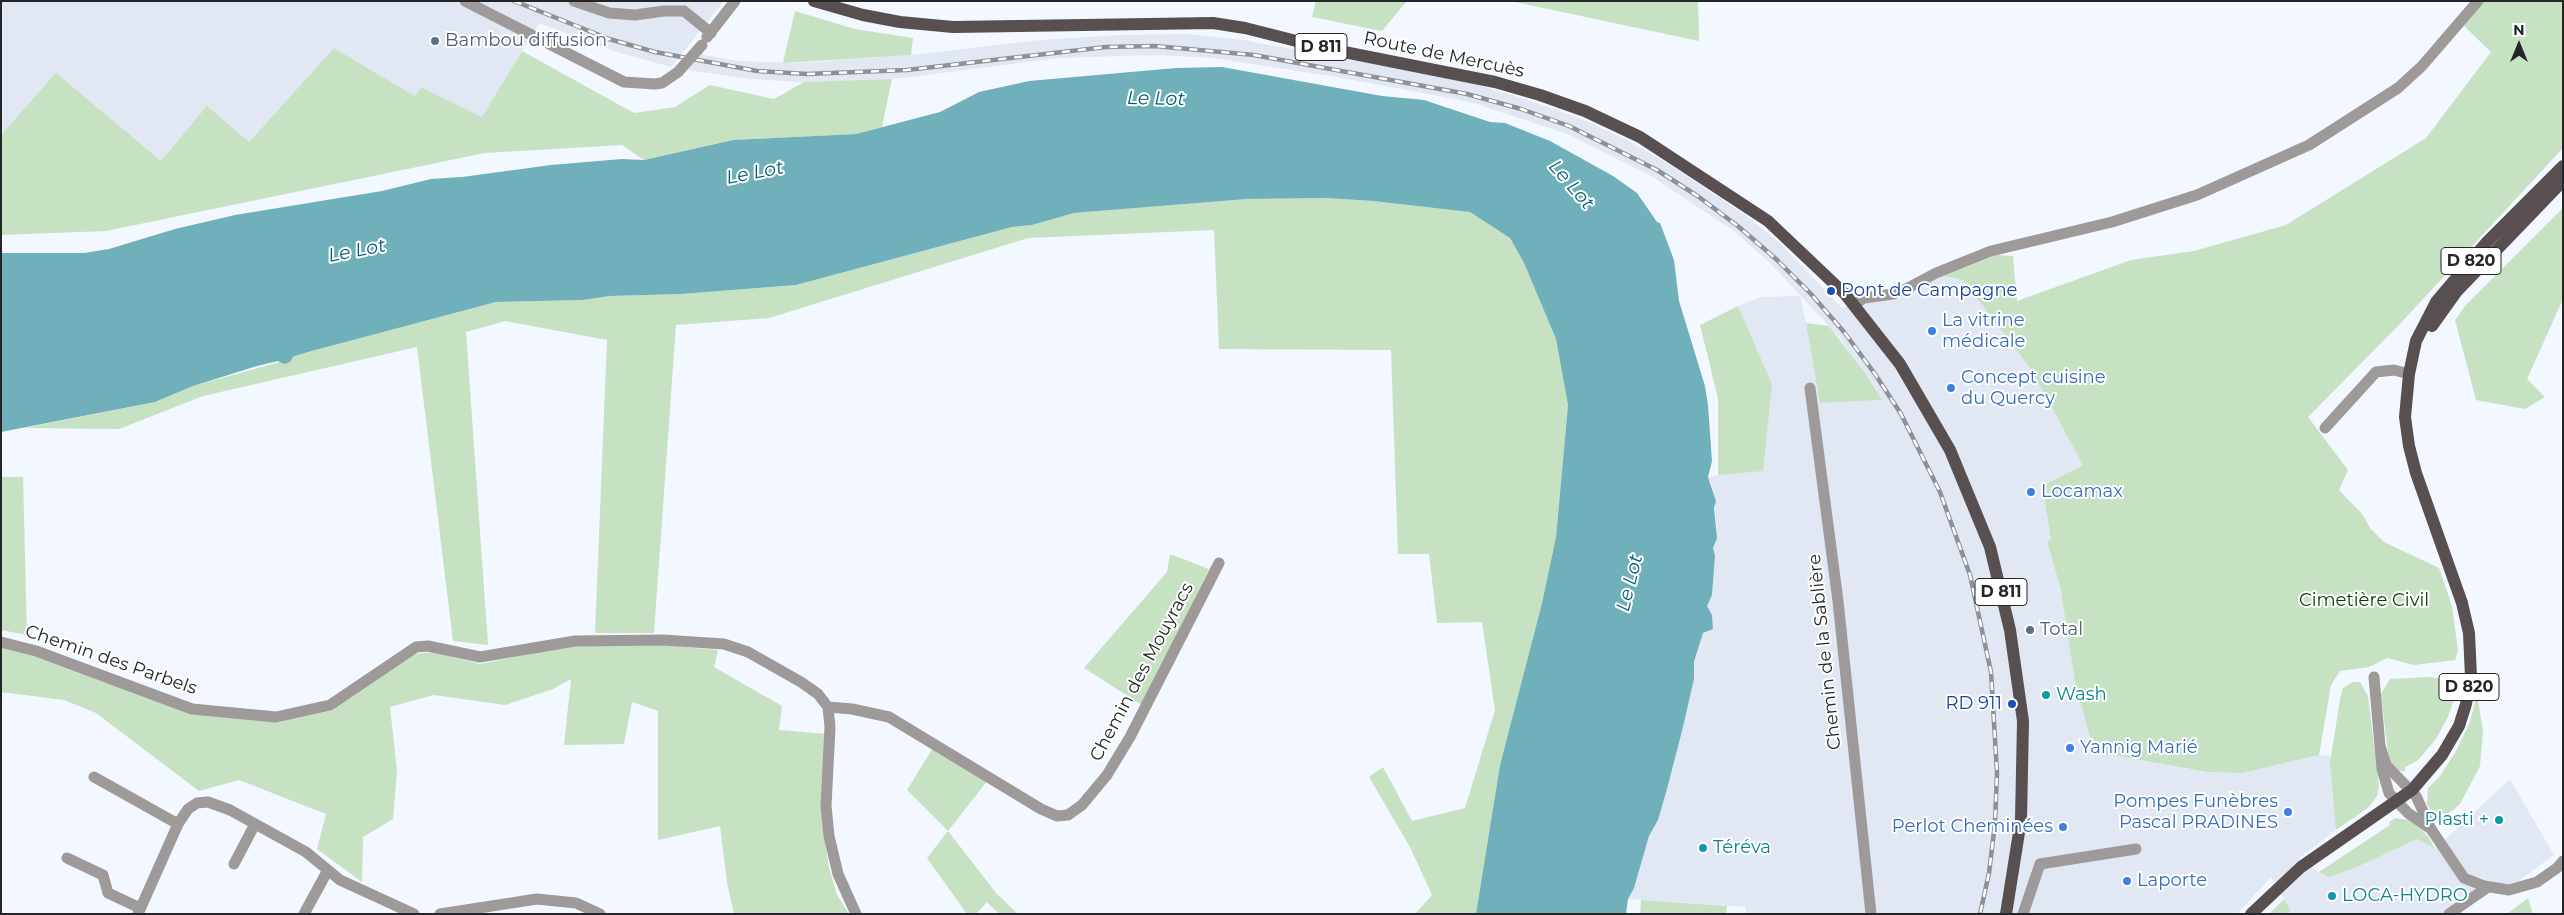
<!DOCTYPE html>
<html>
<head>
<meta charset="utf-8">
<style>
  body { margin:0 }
  #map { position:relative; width:2564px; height:915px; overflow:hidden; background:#f3f7ff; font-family:Montserrat,sans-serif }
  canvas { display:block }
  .frame { position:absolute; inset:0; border:2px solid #232528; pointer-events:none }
  .north { position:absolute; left:2494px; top:20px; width:50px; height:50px; -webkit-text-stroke:4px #fff; paint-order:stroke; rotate:0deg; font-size:14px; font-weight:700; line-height:20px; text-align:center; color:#232528 }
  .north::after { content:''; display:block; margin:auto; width:18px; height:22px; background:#232528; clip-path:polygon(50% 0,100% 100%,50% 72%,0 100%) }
</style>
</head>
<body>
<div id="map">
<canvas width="2564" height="915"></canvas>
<div class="frame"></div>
<div class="north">N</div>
</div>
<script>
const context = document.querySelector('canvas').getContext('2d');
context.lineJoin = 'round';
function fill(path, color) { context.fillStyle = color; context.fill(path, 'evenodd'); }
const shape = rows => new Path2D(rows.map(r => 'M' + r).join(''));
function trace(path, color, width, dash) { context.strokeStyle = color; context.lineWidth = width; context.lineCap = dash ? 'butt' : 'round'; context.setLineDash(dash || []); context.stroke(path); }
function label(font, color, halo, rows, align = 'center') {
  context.font = font + ' Montserrat,sans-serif'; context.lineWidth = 4; context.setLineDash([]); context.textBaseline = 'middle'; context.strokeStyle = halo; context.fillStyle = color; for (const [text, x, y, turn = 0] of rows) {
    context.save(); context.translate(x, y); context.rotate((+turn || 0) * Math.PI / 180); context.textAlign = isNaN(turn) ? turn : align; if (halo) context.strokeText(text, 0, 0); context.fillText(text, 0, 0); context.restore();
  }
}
fill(shape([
  [1,1,724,1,671,67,613,51,539,23,482,117,421,87,415,96,334,48,249,142,161,161,56,74,1,135],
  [1189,34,1243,40,1469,82,1528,100,1579,118,1625,139,1665,162,1744,214,1780,243,1842,308,1943,276,1963,280,2030,368,2083,465,2042,486,2051,539,2047,542,2061,590,2095,752,2207,772,2242,773,2319,755,2331,756,2336,830,2298,859,2327,877,2355,868,2417,839,2435,849,2510,779,2554,855,2517,882,2478,892,2448,914,2289,914,2291,911,2271,877,2237,914,1746,914,1746,907,1628,899,1634,888,1649,836,1658,820,1667,789,1683,727,1694,679,1694,663,1703,633,1713,629,1712,615,1707,606,1712,595,1715,556,1713,548,1717,532,1713,488,1708,477,1718,475,1772,384,1738,306,1761,297,1800,296,1813,351,1820,403,1881,400,1840,338,1771,264,1735,232,1651,176,1567,134,1470,102,1337,77,1213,58,1159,55,1058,58,904,78,847,81,798,82,750,79,688,70,700,54,737,61,798,63,911,55,1040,40,1121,35]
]), '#e1e8f4');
fill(shape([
  [1316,1,1407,1,1382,31,1312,17],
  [1510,1,1698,1,1699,41],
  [2482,1,2563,1,2563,148,2399,325,2308,417,2348,470,2339,490,2363,515,2370,528,2384,542,2439,568,2452,606,2458,651,2455,660,2414,665,2387,658,2369,667,2340,671,2331,685,2319,755,2242,773,2208,772,2094,752,2075,681,2061,590,2047,542,2051,539,2042,486,2083,465,2030,368,1963,280,1943,276,1997,255,2013,256,2017,301,2131,260,2194,251,2286,225,2426,138,2491,52,2464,26],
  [795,11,855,29,913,38,911,55,783,63],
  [334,48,415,96,421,87,482,117,522,51,634,113,675,107,710,85,774,99,804,82,892,79,882,127,856,134,733,140,644,160,622,145,485,153,106,231,1,235,1,135,56,73,161,161,207,106,249,142],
  [1326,198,1373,201,1471,212,1510,238,1524,263,1556,339,1568,405,1556,537,1542,603,1500,765,1476,914,1415,914,1432,895,1410,847,1369,777,1383,767,1412,821,1465,808,1495,710,1482,622,1437,623,1429,554,1398,554,1391,350,1219,349,1214,230,1028,238,769,318,676,325,654,633,595,633,607,340,505,321,466,332,488,645,453,641,417,347,203,396,119,429,25,428,155,402,193,386,290,359,308,352,496,302,583,300,610,296,681,294,796,285,1012,227,1032,225,1074,213,1247,199],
  [2563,208,2563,299,2527,379,2545,397,2525,409,2476,400,2455,320,2465,306],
  [1738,306,1772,384,1763,471,1718,475,1718,398,1700,325],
  [1806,323,1829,326,1867,376,1882,400,1820,403],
  [1,477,23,477,27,635,1,630],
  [1170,554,1209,569,1142,705,1084,668,1167,572],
  [574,645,661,645,718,650,714,667,782,706,779,730,826,734,822,821,829,868,837,895,849,914,734,914,727,883,720,826,658,840,658,711,632,702,624,744,564,745,571,679,553,689,505,705,434,695,390,707,397,771,393,819,363,837,362,882,317,849,326,814,239,780,199,791,96,713,64,700,1,692,1,647,27,654,191,714,284,719,335,707,415,654,433,652,480,664],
  [2428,677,2458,681,2458,687,2448,717,2436,739,2417,761,2405,767,2405,771,2400,771,2389,761,2381,694,2390,679],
  [2353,682,2360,682,2368,696,2379,786,2377,796,2369,807,2336,830,2330,763,2340,699,2343,688],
  [2477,694,2483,731,2480,766,2460,804,2452,811,2437,817,2433,815,2427,804,2428,788,2440,776,2456,751,2470,722],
  [933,748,988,780,948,831,997,894,1018,914,999,914,987,902,976,914,967,914,927,858,948,831,907,790],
  [2395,818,2409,820,2417,825,2428,836,2435,849,2417,839,2355,868,2328,877,2319,872,2390,825,2389,822],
  [2528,898,2533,914,2507,914],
  [2284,899,2291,911,2289,914,2269,914],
  [1641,900,1727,906,1726,914,1640,914]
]), '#c7e1c3');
fill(shape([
  [1222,67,1382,96,1424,100,1490,122,1505,123,1550,141,1613,176,1637,193,1657,222,1660,223,1674,260,1679,301,1705,386,1708,405,1712,461,1708,477,1716,501,1714,508,1717,538,1713,548,1715,556,1712,595,1707,606,1712,615,1713,629,1703,633,1694,662,1694,679,1683,727,1667,789,1658,820,1649,836,1634,888,1628,899,1626,914,1476,914,1500,765,1542,603,1556,537,1568,405,1556,339,1524,263,1510,238,1470,212,1373,201,1326,198,1247,199,1074,213,1032,225,1012,227,796,285,681,294,610,296,583,300,496,302,308,352,293,357,290,362,284,364,278,361,257,366,193,386,155,402,1,432,1,253,84,253,109,249,175,229,235,215,382,191,431,179,462,177,551,165,622,159,644,160,733,140,856,134,940,112,979,92,1029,81,1176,68]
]), '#70b0bb');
trace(shape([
  [465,1,624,82,655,84,662,83,678,72],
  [574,1,609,13,635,15,664,11,684,11,711,33],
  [707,37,735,1],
  [1855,304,1864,298,1893,294,1906,289,1936,273,1991,251,2112,222,2197,195,2309,145,2398,88,2422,66,2478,1],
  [1810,388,1838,601,1871,914],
  [2325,428,2376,372,2394,370,2409,374],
  [1,642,36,651,192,709,276,717,330,705,416,647,428,646,480,657,575,641,663,640,724,644,748,652,801,682,818,694,828,707],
  [2374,677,2382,769,2389,793,2408,813,2431,829],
  [828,707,852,709,889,717,1041,809,1057,816,1068,815,1082,805,1107,775,1130,737,1219,563],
  [828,707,830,727,826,806,829,836,838,874,856,914],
  [2380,746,2386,765,2416,796,2431,829,2464,878,2484,886,2509,890,2537,882,2557,868,2563,861],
  [94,777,178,824],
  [67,858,103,875,108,893,140,908],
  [234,864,255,824],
  [138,914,178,824,188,809,197,803,208,802,230,810,306,852,340,880,414,914],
  [304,914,328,870],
  [440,914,537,899,576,903,600,914],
  [2023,914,2040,864,2136,849],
  [2449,914,2488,887]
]), '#9f9a9a', 11);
trace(shape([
  [814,1,863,15,900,22,953,27,1213,23,1245,28,1324,48,1495,82,1540,95,1585,111,1640,137,1768,221,1845,294,1900,364,1950,450,1990,547,2010,630,2023,721,2021,820,2006,914],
  [2432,326,2457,291,2563,181],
  [2251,914,2301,867,2412,790,2442,755,2459,726,2466,704,2471,677,2469,633,2462,603,2416,473,2409,446,2405,417,2409,374,2416,341,2436,302,2487,242,2563,166]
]), '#574f50', 12);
const rail = shape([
  [514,1,609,39,655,52,757,71,807,74,907,70,1106,47,1155,46,1254,55,1467,94,1521,109,1569,126,1657,170,1699,197,1739,227,1776,259,1811,294,1844,332,1875,374,1901,414,1940,492,1970,575,1991,672,1997,773,1995,823,1989,873,1980,914]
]);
trace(rail, '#8d9096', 4.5);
trace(rail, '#fff', 2.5, [8]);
trace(shape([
  [678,72,702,45]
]), '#9f9a9a', 11);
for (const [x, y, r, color] of [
  [435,41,5,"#5c6f8a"],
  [1831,291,5,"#1a4fb4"],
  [1932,331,5,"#3f7fe0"],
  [1951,388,5,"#3f7fe0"],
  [2031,492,5,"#3f7fe0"],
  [2030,630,5,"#5c6f8a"],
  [2046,695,5,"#0f9aa8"],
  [2012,704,5,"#1a4fb4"],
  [2070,748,5,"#3f7fe0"],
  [2288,812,5,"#3f7fe0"],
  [2499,820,5,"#0f9aa8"],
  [2063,827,5,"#3f7fe0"],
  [1703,848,5,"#0f9aa8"],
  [2127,881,5,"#3f7fe0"],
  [2332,896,5,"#0f9aa8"]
]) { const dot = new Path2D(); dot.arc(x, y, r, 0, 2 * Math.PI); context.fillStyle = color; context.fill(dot); trace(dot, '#fff', 2); }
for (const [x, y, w] of [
  [1321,47,52],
  [2471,261,60],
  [2001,592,52],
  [2469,687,60]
]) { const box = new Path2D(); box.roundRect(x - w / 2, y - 13.5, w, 27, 4); context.fillStyle = '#fff'; context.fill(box); trace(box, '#232528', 1); }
label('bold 16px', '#232528', null, [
  ["D 811",1321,47],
  ["D 820",2471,261],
  ["D 811",2001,592],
  ["D 820",2469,687]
]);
label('18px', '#4e5e75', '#fff', [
  ["Bambou diffusion",445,41],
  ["Total",2040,630]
], 'left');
label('18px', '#232528', '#fff', [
  ["Route de Mercuès",1444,55,12],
  ["Chemin de la Sablière",1825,652,-96],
  ["Chemin des Parbels",111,660,19],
  ["Chemin des Mouyracs",1142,672,-62]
]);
label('18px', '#164399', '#fff', [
  ["Pont de Campagne",1841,291],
  ["RD 911",2002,704,"right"]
], 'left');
label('18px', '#366cbe', '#fff', [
  ["La vitrine",1942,321],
  ["médicale",1942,342],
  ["Concept cuisine",1961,378],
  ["du Quercy",1961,399],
  ["Locamax",2041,492],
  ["Yannig Marié",2080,748],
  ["Pompes Funèbres",2278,802,"right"],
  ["Pascal PRADINES",2278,823,"right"],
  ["Perlot Cheminées",2053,827,"right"],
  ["Laporte",2137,881]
], 'left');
label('18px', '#083a03', '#fff', [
  ["Cimetière Civil",2364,601]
]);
label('18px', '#0d838f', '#fff', [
  ["Wash",2056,695],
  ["Plasti +",2489,820,"right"],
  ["Téréva",1713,848],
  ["LOCA-HYDRO",2342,896]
], 'left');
label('italic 19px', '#03626e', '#fff', [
  ["Le Lot",1156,99,1],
  ["Le Lot",755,173,-11],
  ["Le Lot",1571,185,49],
  ["Le Lot",357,251,-11],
  ["Le Lot",1630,583,-76]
]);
</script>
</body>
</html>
